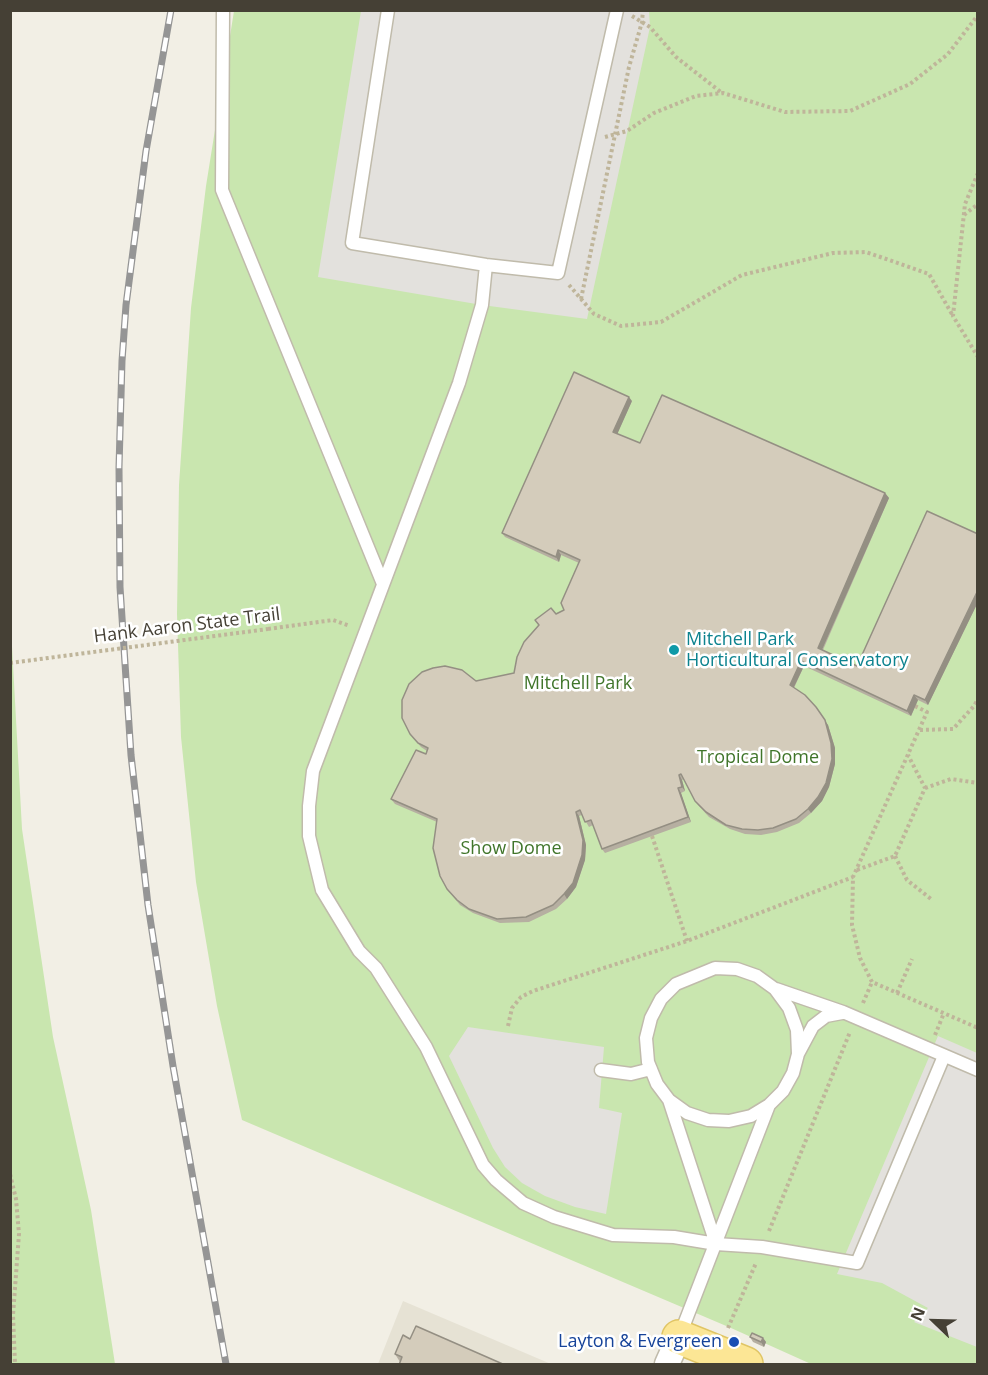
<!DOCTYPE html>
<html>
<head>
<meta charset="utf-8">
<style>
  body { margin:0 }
  #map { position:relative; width:988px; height:1375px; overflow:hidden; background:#f2efe5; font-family:"Open Sans",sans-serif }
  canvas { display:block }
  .frame { position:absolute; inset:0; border:12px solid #454035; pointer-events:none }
  .north { position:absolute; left:904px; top:1291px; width:60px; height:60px; -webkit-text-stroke:4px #fff; paint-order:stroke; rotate:293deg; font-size:16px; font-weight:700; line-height:24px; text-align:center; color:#454035 }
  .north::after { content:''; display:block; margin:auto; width:21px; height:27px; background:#454035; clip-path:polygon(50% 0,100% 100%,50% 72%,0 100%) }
</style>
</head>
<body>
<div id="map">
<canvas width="988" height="1375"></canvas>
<div class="frame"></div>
<div class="north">N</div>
</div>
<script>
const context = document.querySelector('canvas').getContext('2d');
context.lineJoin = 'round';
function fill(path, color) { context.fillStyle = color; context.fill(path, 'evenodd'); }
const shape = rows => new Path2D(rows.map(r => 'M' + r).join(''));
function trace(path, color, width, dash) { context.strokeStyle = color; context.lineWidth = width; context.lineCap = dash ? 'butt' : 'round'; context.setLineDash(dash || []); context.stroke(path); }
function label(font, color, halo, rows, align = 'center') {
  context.font = font + ' "Open Sans",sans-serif'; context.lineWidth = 5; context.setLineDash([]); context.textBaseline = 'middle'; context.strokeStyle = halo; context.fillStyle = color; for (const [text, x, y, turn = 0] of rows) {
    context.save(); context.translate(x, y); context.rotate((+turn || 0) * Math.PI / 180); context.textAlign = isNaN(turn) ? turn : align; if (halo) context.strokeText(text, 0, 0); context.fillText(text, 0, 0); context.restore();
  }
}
fill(shape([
  [403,1301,551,1364,378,1364]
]), '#e6e2d4');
fill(shape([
  [234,11,977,11,977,1364,811,1364,731,1328,242,1120,217,1006,196,882,181,737,177,614,179,485,191,308,206,186],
  [11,628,22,829,53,1037,91,1210,115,1364,11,1364]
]), '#c9e6af');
fill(shape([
  [361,11,649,11,650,27,587,319,482,305,318,277],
  [468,1027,604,1047,599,1108,622,1113,606,1214,575,1207,545,1196,522,1183,505,1167,493,1148,449,1056],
  [938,1036,977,1053,977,1347,914,1322,928,1308,882,1283,837,1274]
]), '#e3e1dd');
const service = shape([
  [223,10,222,190,383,584],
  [388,10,352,243,486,265,558,273,617,10],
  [486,265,482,305,459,383,313,771,309,806,309,836,322,890,359,951,376,968,426,1047,483,1165,496,1180,523,1203,554,1217,613,1235,674,1237,716,1244,762,1247,857,1263,944,1056],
  [776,989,843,1012,978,1070],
  [798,1054,813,1026,826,1016,842,1013],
  [601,1070,631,1074,651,1069],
  [669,1100,687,1113,708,1120,729,1121,751,1116,769,1105,783,1091,793,1073,798,1054,797,1030,789,1008,775,989,757,976,737,969,715,968,676,984,661,999,651,1018,646,1038,648,1062,657,1084,669,1100,716,1244],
  [680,1335,769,1105]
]);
const minor = shape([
  [667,1364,679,1337]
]);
const primary = shape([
  [679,1337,746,1364]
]);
trace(service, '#c0bbab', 15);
trace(minor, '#c0bbab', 27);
trace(primary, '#e0c565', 36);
trace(shape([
  [632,16,650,27,676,57,722,93],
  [605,137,627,131,654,113,696,96,723,93,785,112,850,111,910,84,948,54,978,15],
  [978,173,965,204,953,316,978,357],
  [964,215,978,204],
  [569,285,594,314,621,326,661,322,742,275,833,253,866,252,929,274,953,316],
  [581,299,629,67,642,22,643,10],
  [268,629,333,620,350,626],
  [915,706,927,712,853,877,852,925,860,958,872,982,978,1028],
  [920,730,953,729,974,706,978,699],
  [925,788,951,779,978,783],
  [652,836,687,941],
  [895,856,907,880,931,899],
  [857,870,895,856,925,788,908,755],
  [897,993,912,959],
  [863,1003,872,982],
  [508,1026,512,1008,521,997,533,991,687,941,853,877],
  [935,1035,944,1013],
  [10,1174,16,1199,19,1234,13,1315,15,1364],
  [769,1231,850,1032],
  [728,1328,756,1263]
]), '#bfb59a', 4, [3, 3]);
trace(service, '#fff', 12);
trace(minor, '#fff', 24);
trace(primary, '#fce695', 33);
const rail = shape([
  [171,10,146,151,126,305,122,361,119,467,120,587,131,755,148,905,173,1066,226,1364]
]);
trace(rail, '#959595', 7);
trace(rail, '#fff', 4.5, [14]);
trace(shape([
  [10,663,268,629]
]), '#bfb59a', 4, [3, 3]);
fill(shape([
  [632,401,617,434,640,443,885,493,889,498,823,650,857,666,978,534,978,602,928,705,918,700,911,716,804,666,794,688,828,725,835,748,835,764,829,787,822,801,811,813,799,823,777,832,761,835,745,834,730,829,709,817,698,805,684,779,682,780,685,791,681,793,691,822,605,853,602,849,593,825,589,827,582,815,579,816,586,845,585,860,576,887,567,899,556,909,529,922,500,923,473,913,460,905,447,889,437,822,395,804,391,799,426,754,427,751,421,747,410,734,476,681,514,673,556,614,564,610,579,563,561,555,559,562,505,537,502,533],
  [750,1337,763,1338,766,1342,764,1347,753,1342],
  [410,1339,400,1362,395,1354]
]), '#b6afa1');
fill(shape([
  [629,397,632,401,616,437,613,432],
  [885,493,889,498,821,652,818,648],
  [558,550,561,555,559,562,556,557],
  [978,590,978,602,928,705,925,700],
  [801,661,804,666,793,689,790,685],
  [914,695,918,700,911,716,907,711],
  [816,707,828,725,835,748,835,764,829,787,822,801,811,813,808,809],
  [679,775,682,780,685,791,682,787],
  [678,788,681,793,691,822,688,817],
  [576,812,579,816,586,845,585,860,576,887,567,899,564,894],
  [763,1338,766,1342,764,1347,761,1342]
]), '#948f83');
const building = shape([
  [574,372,629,397,613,432,640,443,662,395,885,493,818,648,857,666,927,511,978,534,978,590,925,700,914,695,907,711,801,661,790,685,805,695,816,707,825,720,831,743,832,759,826,783,818,797,808,809,796,819,773,828,758,830,742,829,726,825,706,812,695,801,681,774,679,775,682,787,678,788,688,817,602,849,591,820,585,822,580,810,576,812,583,840,582,855,573,883,564,894,553,905,526,917,497,919,469,909,457,900,447,889,440,876,433,848,437,819,391,799,416,750,426,754,428,748,418,743,410,734,402,718,402,700,409,684,422,672,433,668,445,666,462,670,476,681,514,673,517,657,524,642,539,625,535,620,551,608,556,614,564,610,561,603,580,560,558,550,556,557,502,533,574,372],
  [416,1326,505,1365,399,1365,402,1357,395,1354,403,1335,410,1339,416,1326],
  [752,1333,763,1338,761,1342,750,1337,752,1333]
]);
fill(building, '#d4ccbb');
trace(building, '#948f83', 1.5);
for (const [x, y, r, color] of [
  [674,650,6,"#0f9aa8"],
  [734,1342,6,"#1a4fb4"]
]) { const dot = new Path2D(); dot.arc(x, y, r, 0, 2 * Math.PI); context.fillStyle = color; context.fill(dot); trace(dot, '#fff', 2); }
label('18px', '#454035', '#fff', [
  ["Hank Aaron State Trail",187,626,-7]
]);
label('18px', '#0d838f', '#fff', [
  ["Mitchell Park",686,640],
  ["Horticultural Conservatory",686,661]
], 'left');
label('18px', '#40752a', '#fff', [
  ["Mitchell Park",578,684],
  ["Tropical Dome",758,758],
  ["Show Dome",511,849]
]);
label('18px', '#164399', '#fff', [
  ["Layton & Evergreen",722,1342]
], 'right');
</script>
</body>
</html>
